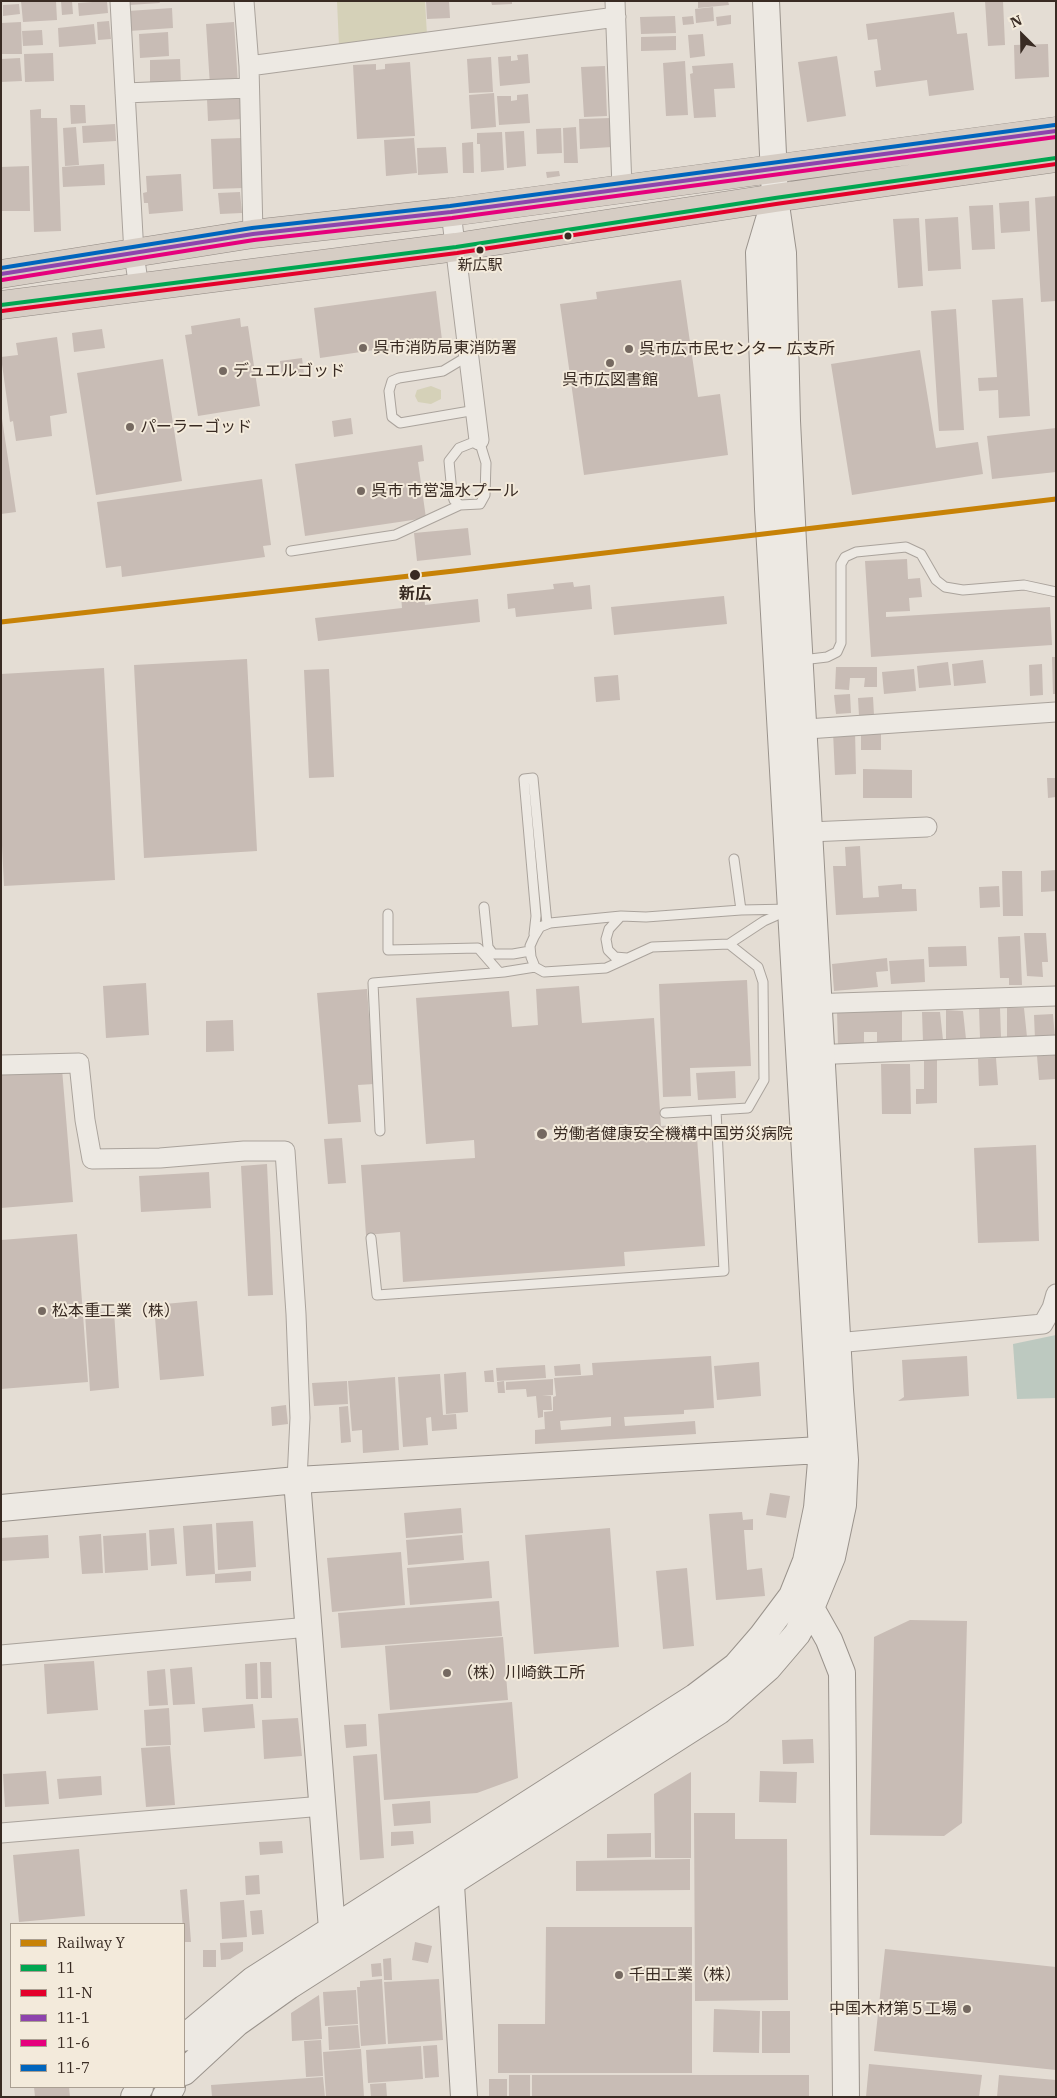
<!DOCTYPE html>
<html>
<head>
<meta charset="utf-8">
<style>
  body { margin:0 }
  #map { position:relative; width:1057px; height:2098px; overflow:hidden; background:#e4ddd4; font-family:"IBM Plex Serif",serif }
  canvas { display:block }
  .frame { position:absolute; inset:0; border:2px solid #392b23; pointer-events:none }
  .legend { position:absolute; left:10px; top:1923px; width:175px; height:165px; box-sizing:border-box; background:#f3eadb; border:1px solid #a99e91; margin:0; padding:6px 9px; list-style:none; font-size:15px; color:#392b23 }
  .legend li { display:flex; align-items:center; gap:10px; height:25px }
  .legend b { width:25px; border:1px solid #a99e91 }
  .north { position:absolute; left:997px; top:10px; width:50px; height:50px; -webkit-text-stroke:4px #f3eadb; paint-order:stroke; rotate:337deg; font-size:14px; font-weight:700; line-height:20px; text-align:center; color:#392b23 }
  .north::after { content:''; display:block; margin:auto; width:18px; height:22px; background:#392b23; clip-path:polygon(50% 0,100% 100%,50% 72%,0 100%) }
</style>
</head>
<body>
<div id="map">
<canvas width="1057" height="2098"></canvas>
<div class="frame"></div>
<ul class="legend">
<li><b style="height:6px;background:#c78207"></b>Railway Y</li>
<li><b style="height:6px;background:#00a651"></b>11</li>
<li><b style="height:6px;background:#e4002b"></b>11-N</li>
<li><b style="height:6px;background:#8e44ad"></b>11-1</li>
<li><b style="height:6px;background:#e5007d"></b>11-6</li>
<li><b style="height:6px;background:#0065bd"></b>11-7</li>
</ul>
<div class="north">N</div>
</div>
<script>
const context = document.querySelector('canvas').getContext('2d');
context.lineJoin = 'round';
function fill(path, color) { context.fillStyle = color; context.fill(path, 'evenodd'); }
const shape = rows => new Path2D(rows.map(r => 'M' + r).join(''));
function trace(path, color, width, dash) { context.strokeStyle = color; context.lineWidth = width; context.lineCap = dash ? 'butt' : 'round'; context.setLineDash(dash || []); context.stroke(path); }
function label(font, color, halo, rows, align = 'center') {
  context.font = font + ' "IBM Plex Serif","Noto Sans JP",serif'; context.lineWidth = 4; context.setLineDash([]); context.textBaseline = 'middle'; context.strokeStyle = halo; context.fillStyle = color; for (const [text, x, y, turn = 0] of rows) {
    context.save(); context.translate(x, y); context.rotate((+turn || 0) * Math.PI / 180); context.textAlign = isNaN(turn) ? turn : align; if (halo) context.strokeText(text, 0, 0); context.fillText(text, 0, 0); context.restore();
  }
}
fill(shape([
  [337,1,425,1,427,35,339,46],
  [431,386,441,390,441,399,431,404,418,402,415,396,417,390]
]), '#d5d1b8');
fill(shape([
  [1056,1335,1056,1398,1017,1399,1013,1344]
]), '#bdc9c0');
fill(shape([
  [21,1,56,1,57,20,23,22],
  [61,1,72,1,73,14,62,15],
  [107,1,108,13,79,16,78,3],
  [129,1,159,1,160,3,129,5],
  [426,1,449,1,450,18,427,19],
  [491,1,512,1,512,4,492,5],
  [698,1,728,1,729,5,698,8],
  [985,1,1003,1,1005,45,988,46],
  [19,4,20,14,3,16,3,5],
  [713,7,714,21,696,23,695,9],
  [172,8,173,28,129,31,128,11],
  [954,12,957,34,967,33,974,90,929,96,927,80,876,87,874,71,881,70,877,39,868,40,866,24],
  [731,15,731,24,717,26,716,17],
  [675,16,676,33,641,34,640,17],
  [693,16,694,24,683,25,682,17],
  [109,21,111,39,98,40,97,22],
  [21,22,22,54,1,54,1,23],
  [234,22,238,84,210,86,206,24],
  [94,24,96,44,59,47,58,28],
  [42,30,43,45,23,46,22,31],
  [168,32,169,56,140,58,139,34],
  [703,34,705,56,690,58,688,35],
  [676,36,676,50,641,51,641,37],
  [1048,44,1049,77,1015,79,1014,45],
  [53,53,54,81,25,82,24,54],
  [528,54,530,83,500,86,498,57,511,56,511,61,518,60,517,55],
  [837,56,846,116,807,122,798,62],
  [491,57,493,92,469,93,467,59],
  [20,58,22,81,1,82,1,59],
  [180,59,181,85,150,86,150,60],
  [685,61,688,115,666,116,663,63],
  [410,62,415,136,357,139,353,65,376,64,376,70,385,69,385,64],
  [733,63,735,88,714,89,716,117,694,118,690,74,693,73,692,66],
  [605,66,607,116,584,117,581,67],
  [494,93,496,127,471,129,469,95],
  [528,94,530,123,499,125,497,96,511,96,511,101,517,100,517,95],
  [242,97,243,119,208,121,207,99],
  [70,105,85,105,86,123,71,124],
  [41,109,41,118,57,118,61,231,34,232,30,110],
  [611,118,612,147,580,149,579,119],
  [115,124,116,141,83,143,82,126],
  [76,127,79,165,65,166,63,128],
  [576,127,578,163,564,163,563,128],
  [561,128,562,153,537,154,536,129],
  [524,131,526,166,507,168,505,132],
  [502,132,504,170,481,172,480,144,477,144,477,133],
  [242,138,244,188,213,189,211,139],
  [414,138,417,173,386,176,384,140],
  [473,142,474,173,463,173,462,143],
  [446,147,448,173,418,175,417,148],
  [104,164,105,185,63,187,62,167],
  [29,166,30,211,1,211,1,167],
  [559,171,560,176,547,178,546,172],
  [181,174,183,211,149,214,148,203,144,203,143,193,147,192,146,176],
  [240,192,242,213,220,214,218,193],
  [1056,196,1056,301,1041,302,1035,198],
  [1029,201,1030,231,1001,233,999,203],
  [993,205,995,249,972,250,969,206],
  [958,217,961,269,928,271,925,219],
  [919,218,923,286,898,288,893,219],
  [681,280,698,397,720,394,728,455,584,475,560,304,597,299,596,292],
  [436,291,442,340,320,358,314,308],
  [1023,298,1030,416,999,418,998,390,979,391,978,378,997,377,992,300],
  [956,309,964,430,939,431,931,311],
  [240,318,241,327,248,326,260,406,198,416,185,335,192,334,191,326],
  [102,329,105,348,74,352,72,333],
  [57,337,67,413,50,416,52,436,16,441,13,421,10,422,1,357,18,355,16,343],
  [920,350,936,448,978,442,983,474,852,495,831,364],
  [302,358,304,374,282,377,280,361],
  [163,359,182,481,96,495,77,373],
  [1,412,16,512,1,514],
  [351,418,353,434,334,437,332,421],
  [1056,428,1056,472,992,479,987,436],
  [422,445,424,461,418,462,426,518,305,536,295,464],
  [262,479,271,545,263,546,265,557,122,577,121,566,106,568,97,502],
  [468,528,471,555,417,561,414,533],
  [907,559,908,579,920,578,922,597,909,598,910,611,886,612,886,617,1050,607,1052,645,871,657,865,561],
  [573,582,574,587,590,585,592,609,516,617,515,608,508,609,507,594,554,589,553,584],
  [424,594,425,605,478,599,480,622,318,641,315,618,402,608,401,596],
  [724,596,727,624,614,635,611,607],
  [1052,657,1056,657,1056,694,1053,694],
  [247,659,257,851,144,858,134,665],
  [983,660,986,683,954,686,952,664],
  [948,662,951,685,919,688,917,666],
  [1042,664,1043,695,1030,696,1029,665],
  [836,667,877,667,877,687,864,687,865,678,850,678,849,690,835,689],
  [104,668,115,880,4,886,1,825,1,674],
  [329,669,334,777,309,778,304,670],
  [914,669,916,691,884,694,882,672],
  [618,675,620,700,596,702,594,677],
  [850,694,851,713,836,714,834,695],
  [873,697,874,715,859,716,858,698],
  [855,730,856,774,835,775,833,732],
  [861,732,881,732,881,750,861,750],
  [863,769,912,770,912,798,863,798],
  [1047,778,1056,778,1056,797,1048,798],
  [860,846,863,898,879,897,878,886,902,884,902,889,916,889,917,911,836,915,833,866,846,866,845,847],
  [1056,870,1056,891,1041,892,1041,871],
  [1002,871,1022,871,1023,916,1003,916],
  [999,886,1000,907,980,908,979,887],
  [1024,933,1046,933,1048,962,1042,962,1043,977,1027,976],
  [1020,936,1022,985,1009,985,1009,978,1000,978,998,937],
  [966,946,967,966,929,967,928,947],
  [887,958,888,971,876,972,878,987,834,991,832,964],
  [924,959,925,982,891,984,889,961],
  [747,980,751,1066,690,1068,691,1096,663,1097,659,984],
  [146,983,149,1035,106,1038,103,986],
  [579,986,582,1023,654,1018,661,1126,696,1124,705,1246,624,1252,625,1266,403,1282,400,1232,366,1235,361,1165,475,1158,474,1140,426,1144,416,998,509,991,512,1027,538,1025,536,989],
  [570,1128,571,1137,535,1140,534,1131],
  [367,989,374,1084,358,1085,361,1122,328,1124,317,993],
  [979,1008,1000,1008,1001,1037,980,1038],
  [1007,1008,1024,1008,1027,1037,1007,1038],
  [902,1010,902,1044,877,1044,877,1032,864,1032,864,1046,838,1047,837,1011],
  [946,1010,963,1011,966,1039,946,1041],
  [922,1012,940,1012,943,1040,923,1042],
  [1053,1014,1055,1038,1035,1039,1034,1015],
  [233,1020,234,1051,206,1052,206,1021],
  [1056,1055,1056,1079,1039,1080,1037,1056],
  [996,1058,998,1085,979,1086,978,1059],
  [937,1059,937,1103,916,1104,916,1089,924,1089,924,1060],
  [881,1064,910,1064,911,1114,882,1114],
  [62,1069,73,1202,1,1208,1,1075],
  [735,1071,736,1098,698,1100,696,1073],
  [342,1138,346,1183,328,1184,324,1139],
  [1036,1145,1039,1241,978,1243,974,1148],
  [267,1164,273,1295,248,1296,241,1166],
  [209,1172,211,1208,141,1212,139,1176],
  [77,1234,88,1382,1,1389,1,1240],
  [197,1301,204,1376,160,1380,154,1305],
  [114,1311,119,1388,90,1391,85,1313],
  [711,1356,714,1408,684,1410,684,1414,624,1417,625,1426,695,1421,696,1434,535,1444,535,1430,545,1429,544,1412,553,1411,553,1397,556,1396,554,1378,593,1375,592,1363],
  [611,1417,611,1426,561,1430,560,1421],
  [967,1356,969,1396,898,1401,904,1397,902,1360],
  [759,1362,761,1396,717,1400,714,1366],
  [580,1364,581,1375,555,1376,554,1366],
  [545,1365,546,1378,497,1381,496,1368],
  [493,1370,494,1382,485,1382,484,1371],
  [466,1372,468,1412,446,1414,444,1374],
  [440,1374,443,1415,456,1414,457,1429,432,1431,431,1417,426,1418,428,1445,403,1447,398,1377],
  [395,1377,399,1450,363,1453,362,1430,352,1431,348,1381],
  [553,1379,553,1395,542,1396,551,1396,552,1410,543,1410,543,1417,538,1418,536,1396,527,1397,526,1389,506,1390,506,1382],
  [347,1381,348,1404,314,1406,312,1383],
  [504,1381,505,1393,498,1393,497,1382],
  [286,1405,288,1424,272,1426,271,1407],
  [348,1406,351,1442,341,1443,339,1407],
  [770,1493,790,1496,786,1518,766,1515],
  [461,1508,463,1533,406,1538,404,1513],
  [742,1512,743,1520,753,1519,753,1530,744,1530,747,1570,762,1568,765,1596,716,1600,709,1514],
  [253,1521,256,1567,218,1570,216,1523],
  [212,1524,215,1574,186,1576,183,1526],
  [174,1528,177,1564,151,1566,149,1530],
  [610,1528,619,1647,534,1654,525,1535],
  [146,1533,148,1570,105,1573,103,1536],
  [101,1534,103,1573,82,1574,79,1536],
  [48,1535,49,1558,2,1561,1,1538],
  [462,1535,464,1560,408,1565,406,1540],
  [401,1552,405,1605,332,1612,327,1558],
  [489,1561,492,1598,410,1605,407,1568],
  [687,1568,694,1646,663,1649,656,1571],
  [251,1571,251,1581,215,1583,215,1574],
  [499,1601,502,1636,341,1648,338,1613],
  [910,1620,967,1621,962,1823,944,1836,870,1835,874,1637],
  [503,1637,508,1700,390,1710,385,1646],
  [94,1661,98,1710,47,1714,44,1664],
  [260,1662,271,1662,272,1698,261,1698],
  [257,1663,258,1699,246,1699,245,1664],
  [192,1667,195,1704,173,1705,170,1669],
  [165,1669,168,1705,149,1706,147,1671],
  [512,1702,518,1778,477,1793,384,1800,378,1714],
  [253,1704,255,1728,204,1732,202,1708],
  [169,1708,171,1745,146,1746,144,1710],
  [298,1718,302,1756,264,1759,262,1720],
  [366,1724,367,1746,346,1748,344,1725],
  [813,1739,814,1763,783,1764,782,1740],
  [170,1746,175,1805,146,1807,141,1748],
  [377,1754,384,1858,360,1860,353,1756],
  [46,1771,49,1804,5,1807,3,1774],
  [760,1771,797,1772,796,1803,759,1802],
  [691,1772,691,1858,655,1858,654,1794],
  [101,1776,102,1795,59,1799,57,1779],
  [430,1801,431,1823,394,1826,392,1804],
  [694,1813,735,1813,735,1839,787,1839,788,2000,695,2001],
  [413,1831,414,1844,391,1846,391,1832],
  [651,1833,651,1857,607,1858,607,1834],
  [282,1841,283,1853,260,1855,259,1842],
  [79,1849,85,1916,19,1922,13,1855],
  [690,1859,690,1890,576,1891,576,1861],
  [259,1875,260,1894,246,1895,245,1876],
  [187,1889,191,1942,184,1942,180,1890],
  [244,1900,247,1937,222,1939,220,1902],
  [262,1910,264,1934,252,1935,250,1911],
  [546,1927,692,1927,692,2073,498,2073,498,2024,545,2024],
  [243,1942,243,1951,230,1959,221,1960,220,1943],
  [415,1942,432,1946,428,1963,412,1960],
  [885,1949,1056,1967,1056,2070,874,2051],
  [203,1950,216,1950,216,1967,203,1967],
  [391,1958,392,1980,384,1980,383,1959],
  [381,1963,382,1976,372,1977,371,1964],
  [382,1979,386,2044,361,2046,357,1987,360,1987,360,1981],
  [439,1979,443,2040,388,2044,384,1982],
  [356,1990,358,2024,325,2026,323,1992],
  [319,1995,322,2039,292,2041,291,2013],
  [714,2009,760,2011,759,2053,713,2052],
  [762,2011,790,2011,790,2053,762,2053],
  [358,2025,360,2048,329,2050,328,2027],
  [321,2040,323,2076,306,2077,304,2041],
  [437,2045,439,2077,425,2078,423,2046],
  [421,2046,423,2079,368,2083,366,2050],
  [361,2049,364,2097,326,2097,323,2052],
  [869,2064,982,2075,979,2097,866,2097],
  [509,2075,530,2075,530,2097,509,2097],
  [532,2075,809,2075,809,2097,532,2097],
  [999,2075,1056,2080,1056,2097,997,2097],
  [323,2077,325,2097,212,2097,211,2085],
  [489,2079,507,2079,507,2097,489,2097],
  [386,2083,387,2097,371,2097,370,2084],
  [34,2087,69,2087,70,2097,35,2097]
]), '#c8bcb5');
const lane = shape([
  [468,356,443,371,399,378,392,381,389,391,392,417,400,423,476,410],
  [479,440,486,463,485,495,480,504,460,505,454,500,452,493,449,461,459,448,479,440],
  [291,551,395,535,460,505],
  [802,660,827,657,837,652,841,643,841,564,845,557,856,552,906,547,921,554,936,580,945,587,963,590,1024,585,1056,592],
  [734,859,741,910],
  [484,907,488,947,493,954,513,954,530,951],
  [791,909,764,921,729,944,652,947,606,968,544,972,535,967,531,957,530,946,534,937,540,927,550,923,621,916,646,917,741,910,791,909],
  [388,914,388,950,478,948,499,972],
  [621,916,609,929,606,939,608,950,615,957,627,958],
  [534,934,536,916,524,779,533,778,547,924],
  [665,1113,748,1108,764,1080,763,982,758,967,729,944],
  [380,1131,373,983,504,972,535,967],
  [371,1238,377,1295,724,1271,716,1110]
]);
const street = shape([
  [120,1,134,254,139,288],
  [244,1,249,66,253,234],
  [615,1,622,188],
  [249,66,616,17],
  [125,93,248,88],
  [451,212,479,440],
  [792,730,1056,712],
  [809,832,927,827],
  [807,1004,1056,996],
  [811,1055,1056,1045],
  [1,1065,79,1063,85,1120,92,1159,160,1158,244,1151,285,1151,296,1314,300,1418,297,1480],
  [825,1344,1043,1324,1052,1308,1056,1294],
  [1,1655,309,1627],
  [1,1833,323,1806]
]);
const secondary = shape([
  [297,1480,332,1929,339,1941],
  [1,1508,297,1480,838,1449],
  [800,1601,811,1608,829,1640,842,1673,846,2097],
  [450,1868,464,2097],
  [184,2038,253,1980,695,1697,736,1666,762,1636,792,1596,806,1561,817,1508,822,1450,768,509,759,253,773,206],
  [184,2072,237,2023,289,1986,719,1711,768,1668,797,1634,811,1608,832,1557,843,1505,845,1460,840,1390,793,542,787,421,783,253,775,198,766,1],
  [134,2097,140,2087],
  [165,2097,172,2087]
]);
const highway = shape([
  [1,274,253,234,451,212,1056,131],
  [1,305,456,247,775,198,1056,158]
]);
trace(lane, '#aaa39c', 11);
trace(street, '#aaa39c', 21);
trace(secondary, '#9a938c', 28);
trace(highway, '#908882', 29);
trace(lane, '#ede9e3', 9);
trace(street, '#ede9e3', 19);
trace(secondary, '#ede9e3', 26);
trace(highway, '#d6cdc4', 28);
trace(shape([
  [1,305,456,247,775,198,1056,158]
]), '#00a651', 4);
trace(shape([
  [2,311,457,253,776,204,1056,164]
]), '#e4002b', 4);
trace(shape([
  [1,274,253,234,451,212,1056,131]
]), '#8e44ad', 4);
trace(shape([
  [2,280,254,240,452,218,1056,137]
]), '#e5007d', 4);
trace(shape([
  [1,268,252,228,450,206,1055,125]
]), '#0065bd', 4);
trace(shape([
  [1,622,454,571,1056,499]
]), '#c78207', 5);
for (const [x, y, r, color] of [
  [568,236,4.5,"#392b23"],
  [480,250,4.5,"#392b23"],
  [363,348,5,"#756961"],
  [629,349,5,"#756961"],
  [610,363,5,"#756961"],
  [223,371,5,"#756961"],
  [130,427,5,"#756961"],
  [361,491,5,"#756961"],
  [415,575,6,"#392b23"],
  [542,1134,6,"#756961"],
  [42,1311,5,"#756961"],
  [447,1673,5,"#756961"],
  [619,1975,5,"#756961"],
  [967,2009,5,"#756961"]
]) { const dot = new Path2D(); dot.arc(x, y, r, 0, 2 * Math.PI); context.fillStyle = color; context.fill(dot); trace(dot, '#f3eadb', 2); }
label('15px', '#392b23', '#f3eadb', [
  ["新広駅",480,266]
]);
label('16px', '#392b23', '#f3eadb', [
  ["呉市消防局東消防署",373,348],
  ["呉市広市民センター 広支所",639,349],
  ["デュエルゴッド",233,371],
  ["呉市広図書館",610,380,"center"],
  ["パーラーゴッド",140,427],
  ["呉市 市営温水プール",371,491],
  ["労働者健康安全機構中国労災病院",553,1134],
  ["松本重工業（株）",52,1311],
  ["（株）川崎鉄工所",457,1673],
  ["千田工業（株）",629,1975],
  ["中国木材第５工場",957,2009,"right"]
], 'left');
label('bold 16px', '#392b23', '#f3eadb', [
  ["新広",415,594]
]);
</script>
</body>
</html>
